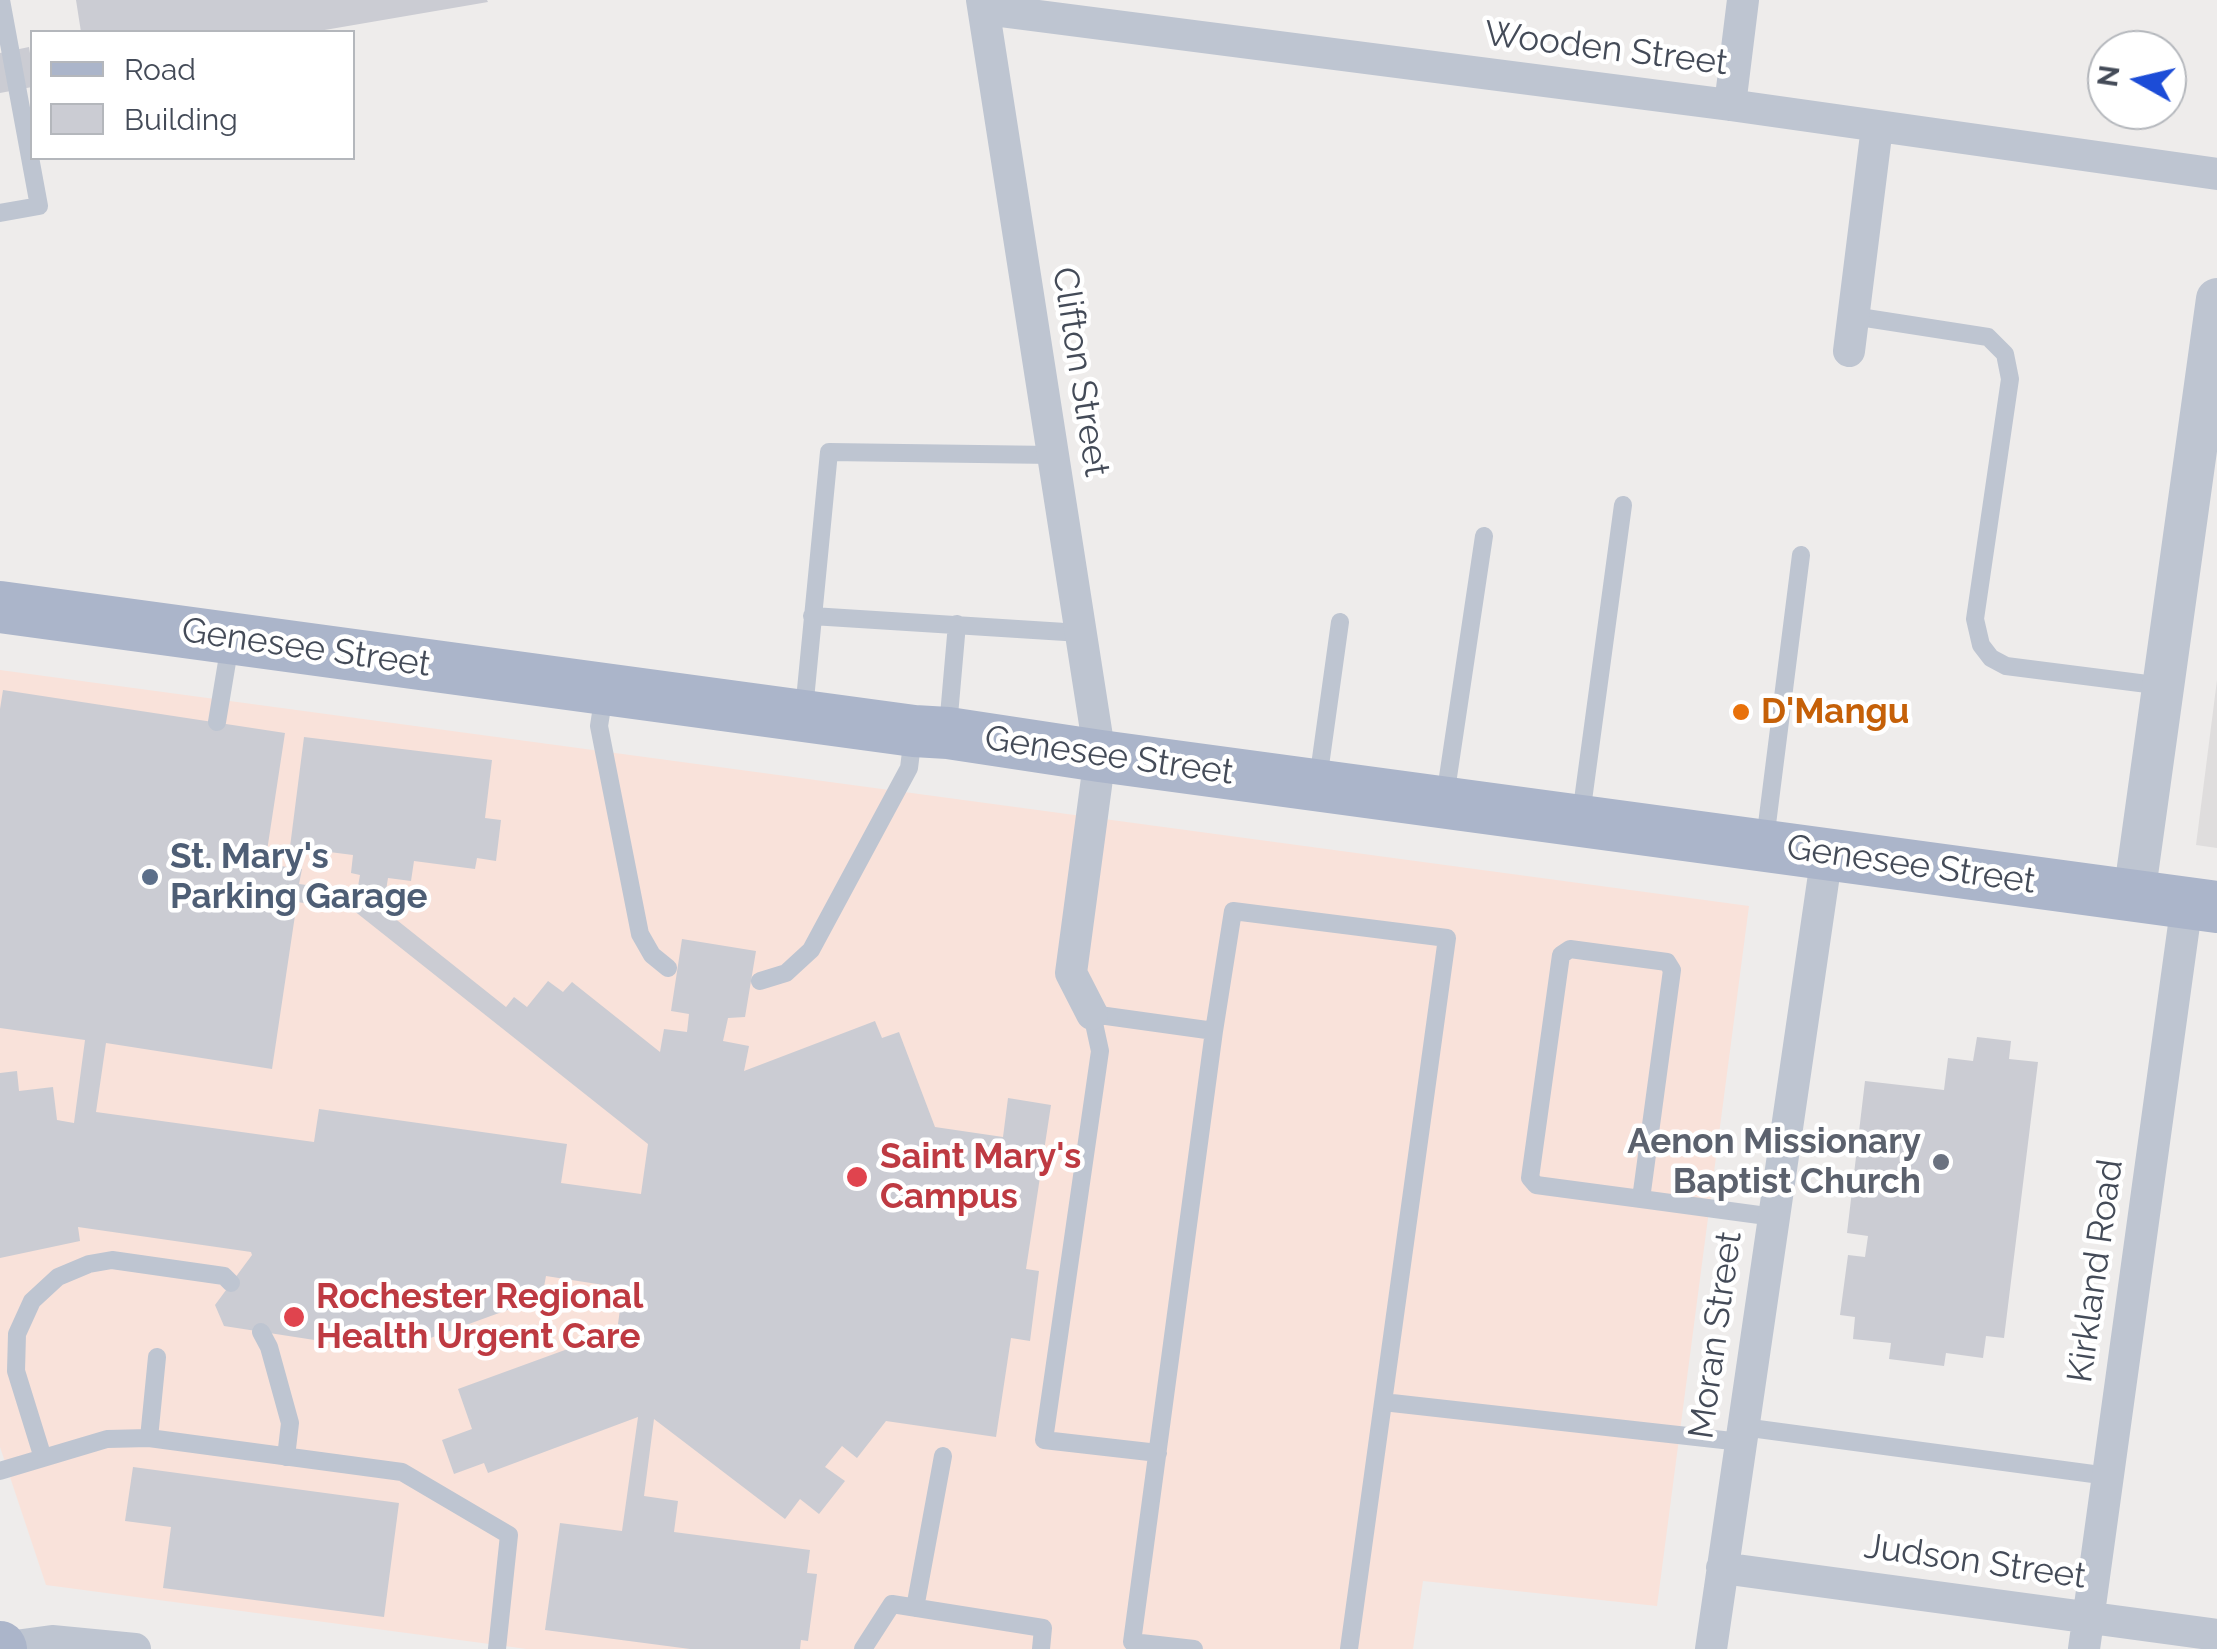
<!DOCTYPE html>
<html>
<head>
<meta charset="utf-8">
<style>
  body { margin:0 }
  #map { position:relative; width:2217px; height:1649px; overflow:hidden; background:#eeeceb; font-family:Raleway,sans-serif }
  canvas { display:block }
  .legend { position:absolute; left:30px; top:30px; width:325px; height:130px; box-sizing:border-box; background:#fff; border:2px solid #b4b7bc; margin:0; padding:12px 18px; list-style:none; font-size:30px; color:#444b58 }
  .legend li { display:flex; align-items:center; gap:20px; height:50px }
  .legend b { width:50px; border:2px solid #b4b7bc }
  .north { position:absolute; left:2087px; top:30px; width:100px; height:100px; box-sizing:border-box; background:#fff; border:2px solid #b4b7bc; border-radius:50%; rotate:278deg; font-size:28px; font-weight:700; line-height:40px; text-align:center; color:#444b58 }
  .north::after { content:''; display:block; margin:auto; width:35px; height:45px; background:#1c4cd7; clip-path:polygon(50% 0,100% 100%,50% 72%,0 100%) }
</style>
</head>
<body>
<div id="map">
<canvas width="2217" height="1649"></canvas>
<ul class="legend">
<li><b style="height:12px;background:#abb5ca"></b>Road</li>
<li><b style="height:28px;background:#cbccd3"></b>Building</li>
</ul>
<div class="north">N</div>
</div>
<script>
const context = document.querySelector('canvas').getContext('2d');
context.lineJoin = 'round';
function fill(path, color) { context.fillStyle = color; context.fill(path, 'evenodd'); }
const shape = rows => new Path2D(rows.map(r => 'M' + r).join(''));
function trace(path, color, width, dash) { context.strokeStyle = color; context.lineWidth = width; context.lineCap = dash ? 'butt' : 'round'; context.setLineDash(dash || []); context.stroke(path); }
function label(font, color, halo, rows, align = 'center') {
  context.font = font + ' Raleway,sans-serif'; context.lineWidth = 9; context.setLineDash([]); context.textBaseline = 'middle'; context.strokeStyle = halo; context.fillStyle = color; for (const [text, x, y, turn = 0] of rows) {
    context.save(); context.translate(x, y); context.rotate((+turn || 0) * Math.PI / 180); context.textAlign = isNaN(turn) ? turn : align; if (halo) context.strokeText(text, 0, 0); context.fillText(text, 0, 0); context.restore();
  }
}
fill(shape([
  [2217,680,2217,848,2196,845]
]), '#dfdddd');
fill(shape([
  [0,670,1749,906,1657,1606,1423,1581,1413,1649,527,1649,46,1585,0,1447]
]), '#f9e2da');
fill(shape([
  [76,0,487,0,488,2,313,32,81,32],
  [29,47,32,66,32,87,0,93,0,53],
  [3,690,285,733,265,864,302,869,299,884,357,892,360,875,351,873,353,855,290,847,304,737,492,760,485,818,501,820,496,861,477,858,475,869,414,861,411,881,388,878,383,909,506,1007,514,997,527,1007,548,981,563,992,572,982,660,1052,664,1029,687,1032,689,1014,671,1011,682,939,756,951,745,1017,728,1018,723,1041,749,1046,744,1071,875,1021,882,1038,899,1032,935,1127,1003,1137,1008,1098,1051,1105,1026,1269,1039,1271,1030,1341,1011,1338,996,1437,886,1421,857,1458,842,1446,825,1467,845,1481,819,1514,800,1499,785,1519,654,1419,644,1496,678,1501,674,1532,810,1550,807,1573,817,1574,808,1641,801,1640,800,1649,690,1649,545,1630,560,1523,622,1531,638,1417,488,1473,484,1463,454,1474,442,1440,472,1429,458,1389,617,1331,623,1288,546,1276,543,1292,524,1289,521,1305,392,1352,224,1326,215,1305,252,1255,251,1252,78,1227,80,1241,0,1258,0,1073,17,1071,19,1091,53,1087,57,1120,74,1123,85,1040,0,1028,0,709],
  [297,902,353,910,648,1144,641,1194,561,1183,567,1144,319,1109,314,1142,96,1112,106,1043,272,1069],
  [1977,1037,2011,1041,2009,1059,2038,1062,2004,1338,1986,1336,1983,1358,1946,1353,1944,1366,1889,1359,1891,1343,1853,1339,1855,1317,1840,1315,1848,1255,1865,1257,1868,1236,1847,1233,1865,1081,1944,1090,1948,1058,1973,1061],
  [133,1467,399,1503,384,1617,163,1588,171,1527,125,1521]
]), '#cbccd3');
trace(shape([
  [0,213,39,206,1,0],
  [1853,316,1988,337,2005,354,2010,379,1975,619,1981,645,1991,658,2006,666,2163,686],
  [812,616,1081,633],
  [604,694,599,726,640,934,652,955,668,968],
  [804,710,829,452,1053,455],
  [217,722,230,644],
  [948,727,957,624],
  [1318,780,1340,622],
  [1445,797,1484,536],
  [1581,815,1623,505],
  [1765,840,1801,555],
  [760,981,786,973,811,950,909,768,913,736],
  [1641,1199,1672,970,1667,962,1570,949,1561,955,1530,1178,1536,1185,1641,1199,1774,1217],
  [261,1332,269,1347,290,1423,286,1457],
  [1383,1402,1741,1442],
  [1743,1427,2108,1476],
  [149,1438,157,1357],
  [1158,1453,1044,1440,1100,1051,1092,1014,1214,1031],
  [43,1458,16,1371,17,1334,32,1301,58,1277,89,1264,112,1260,224,1276,231,1283],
  [0,1471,107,1439,149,1438,402,1472,509,1535,497,1649],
  [915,1608,943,1456],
  [863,1649,892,1604,1043,1628,1041,1649],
  [1194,1649,1132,1642,1214,1031,1233,911,1447,938,1349,1649]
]), '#bec5d1', 18);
trace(shape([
  [982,0,1100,756,1071,973,1092,1014],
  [984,9,1730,105,2217,174],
  [1730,105,1743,0],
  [1849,351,1877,127],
  [1722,1568,2217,1635],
  [1,1648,52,1641,135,1649],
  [1711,1649,1827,854],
  [2084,1649,2187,903]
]), '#bec5d1', 32);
trace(shape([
  [2134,896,2217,299]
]), '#bec5d1', 42);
trace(shape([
  [0,607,914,731,948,733,1100,756,2217,907],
  [0,1647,1,1649]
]), '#abb5ca', 52);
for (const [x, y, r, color] of [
  [1741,712,10,"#e8710a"],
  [150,877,10,"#5c6f8a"],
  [1941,1162,10,"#6b7280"],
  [857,1177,12,"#e0444e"],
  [294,1317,12,"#e0444e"]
]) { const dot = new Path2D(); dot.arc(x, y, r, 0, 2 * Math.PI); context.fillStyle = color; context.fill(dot); trace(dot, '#fff', 4); }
label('35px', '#444b58', '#fff', [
  ["Wooden Street",1606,49,7],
  ["Clifton Street",1080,372,81],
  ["Genesee Street",306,648,8],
  ["Genesee Street",1109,756,8],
  ["Genesee Street",1911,865,8],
  ["Kirkland Road",2096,1271,-82],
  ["Moran Street",1716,1335,-82],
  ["Judson Street",1975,1562,8]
]);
label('bold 35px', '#c56008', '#fff', [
  ["D'Mangu",1761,712]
], 'left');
label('bold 35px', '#4e5e75', '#fff', [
  ["St. Mary's",170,857],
  ["Parking Garage",170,897]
], 'left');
label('bold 35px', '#5b616d', '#fff', [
  ["Aenon Missionary",1921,1142],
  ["Baptist Church",1921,1182]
], 'right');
label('bold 35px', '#be3a42', '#fff', [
  ["Saint Mary's",880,1157],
  ["Campus",880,1197],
  ["Rochester Regional",316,1297],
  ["Health Urgent Care",316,1337]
], 'left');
</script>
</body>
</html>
